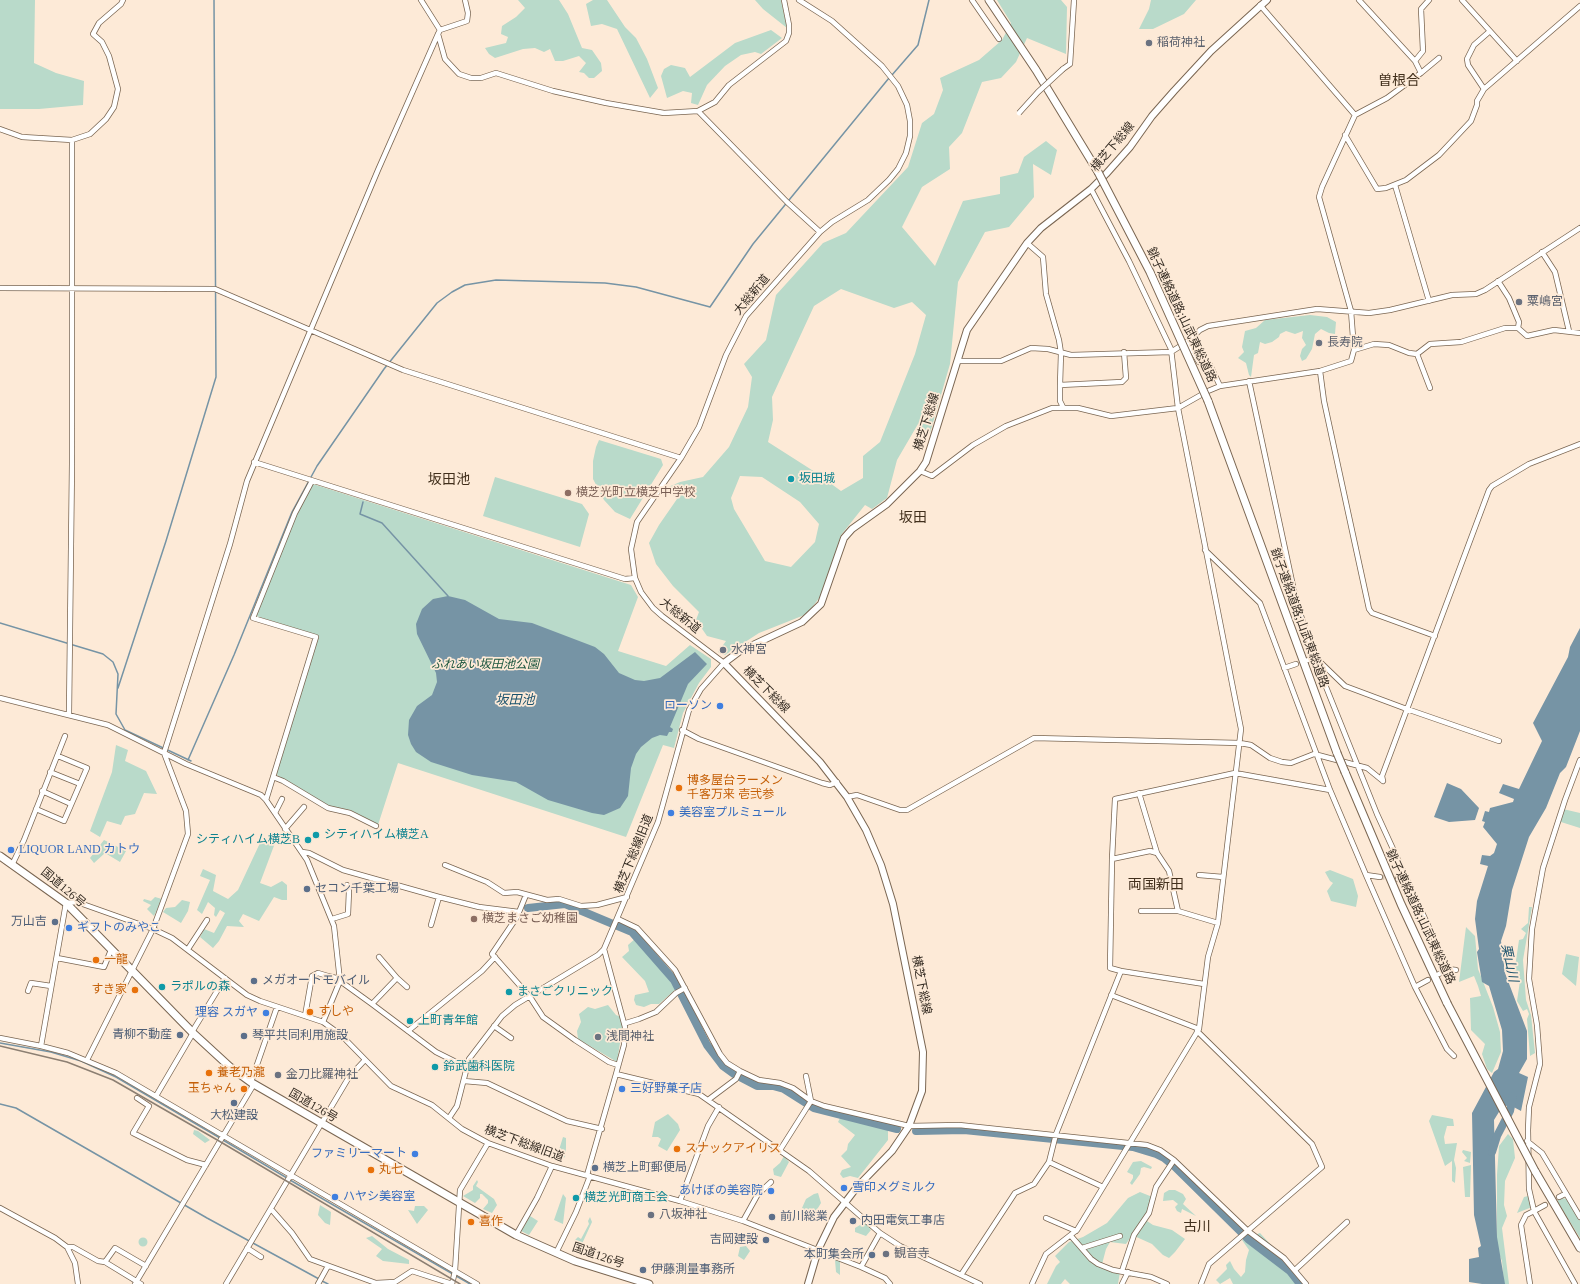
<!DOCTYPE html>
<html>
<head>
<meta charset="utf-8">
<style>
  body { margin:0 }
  canvas { display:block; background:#fdead7 }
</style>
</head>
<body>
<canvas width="1580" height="1284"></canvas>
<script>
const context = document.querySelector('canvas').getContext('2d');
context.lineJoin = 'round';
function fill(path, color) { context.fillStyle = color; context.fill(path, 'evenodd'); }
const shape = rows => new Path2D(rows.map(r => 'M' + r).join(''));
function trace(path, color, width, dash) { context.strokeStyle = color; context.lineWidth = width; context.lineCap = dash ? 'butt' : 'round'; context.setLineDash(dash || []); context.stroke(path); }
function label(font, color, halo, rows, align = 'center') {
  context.font = font + ' "Times New Roman","Noto Sans JP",serif'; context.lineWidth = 3.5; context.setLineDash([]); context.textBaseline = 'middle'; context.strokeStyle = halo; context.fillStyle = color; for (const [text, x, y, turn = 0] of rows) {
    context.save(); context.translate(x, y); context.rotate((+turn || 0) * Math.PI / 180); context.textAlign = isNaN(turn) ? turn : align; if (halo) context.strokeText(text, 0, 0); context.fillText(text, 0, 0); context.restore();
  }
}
fill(shape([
  [0,0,35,0,34,63,56,73,84,81,83,105,39,109,0,109],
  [518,0,559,0,568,14,582,48,592,50,601,63,602,71,594,78,589,78,584,73,579,72,586,63,579,56,563,61,555,61,550,49,544,52,535,48,523,49,495,58,489,54,485,48,506,43,508,37,501,34,502,26,516,17,525,8],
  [593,0,607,0,625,27,636,38,647,59,658,88,650,98,617,29,602,24,591,26,586,4],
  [755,0,781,0,787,28,763,9],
  [997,0,1061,0,1067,7,1066,54,1027,38,1016,62,1001,78,982,82,962,133,949,147,950,169,922,187,902,227,935,266,963,201,1000,194,1000,177,1018,173,1024,157,1046,141,1057,150,1051,175,1033,164,1034,197,1009,227,985,232,958,282,950,364,930,433,918,424,897,460,887,498,872,509,865,505,841,535,823,593,807,614,759,633,725,655,718,652,726,641,707,636,696,620,699,612,673,586,656,564,649,543,659,525,677,499,666,488,680,482,703,477,729,447,748,407,752,377,744,364,766,340,776,295,823,243,846,233,908,167,922,123,934,114,943,90,940,78,979,60,1002,40,1011,23],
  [841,289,894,308,912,302,926,315,915,354,880,442,863,456,863,478,841,491,815,472,768,442,773,420,772,397,814,306],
  [740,476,762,477,800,502,819,524,815,542,791,567,765,561,734,509,731,498],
  [1151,0,1196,0,1184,14,1153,29,1139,29,1149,9],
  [771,30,782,38,761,54,755,52,741,55,725,66,707,85,698,105,691,103,692,93,683,91,667,98,661,76,664,69,671,65,685,68,690,77,735,43],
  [1310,315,1327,317,1336,322,1335,334,1329,333,1321,329,1315,334,1312,349,1306,359,1302,361,1300,356,1302,349,1306,345,1302,338,1303,331,1295,334,1286,331,1280,334,1279,337,1272,342,1265,344,1260,342,1258,353,1254,355,1251,377,1249,375,1246,363,1238,358,1244,352,1242,347,1245,331,1256,328,1265,320],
  [599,440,661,459,663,465,630,519,615,512,604,500,593,479,593,461,596,447],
  [495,477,582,504,589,514,580,547,483,516],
  [313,484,631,585,638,597,618,651,666,666,690,645,711,659,711,667,699,683,683,713,674,748,663,745,626,837,398,763,378,825,350,810,329,806,278,776,276,772,319,636,256,616,297,513],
  [116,745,128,750,125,761,146,771,157,794,144,793,135,814,125,816,121,825,107,821,100,837,90,831,112,772],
  [1563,809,1580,813,1580,828,1561,822],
  [104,840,126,851,120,862,105,853,94,863,90,858],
  [260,843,275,843,260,883,271,887,282,881,287,885,287,900,282,900,274,897,259,921,243,914,239,921,244,927,227,926,219,941,213,948,200,937,204,929,214,933,225,913,220,910,216,917,214,915,215,908,208,902,202,914,197,910,210,880,200,876,203,869,216,875,213,891,228,899,238,890],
  [1330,870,1353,879,1358,896,1356,907,1331,901,1327,891,1333,883,1330,881,1325,872],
  [155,897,162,899,154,916,147,909,151,905,143,901,144,899,151,901],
  [182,900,190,902,188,911,181,923,163,912,166,908,175,907],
  [1529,907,1532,907,1523,960,1526,1000,1531,1015,1535,1053,1530,1056,1527,1019,1529,1014,1527,1009,1523,1011,1517,1001,1520,981,1510,977,1515,967,1519,940,1523,939,1526,933,1521,929,1528,923],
  [1466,927,1475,936,1478,969,1493,1007,1500,1032,1501,1052,1492,1073,1487,1069,1482,1054,1485,1044,1471,1030,1470,998,1481,996,1478,986,1474,976,1459,982],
  [636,938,672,981,676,989,659,1004,651,1004,644,1007,636,1005,634,1000,635,995,649,992,645,981,622,957,629,951,628,945],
  [1566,954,1579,957,1576,986,1562,974],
  [608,1005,616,1015,621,1017,623,1024,617,1062,578,1039,577,1031,581,1022,579,1014,588,1007,595,1009],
  [668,1114,678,1124,680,1130,667,1151,658,1146,661,1139,658,1137,652,1137,655,1122],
  [1432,1115,1453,1119,1454,1126,1447,1126,1444,1137,1445,1144,1457,1143,1454,1160,1456,1168,1455,1183,1452,1181,1452,1161,1445,1166,1429,1121],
  [840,1118,888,1130,888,1140,858,1178,850,1176,843,1178,840,1174,842,1170,851,1167,841,1156,847,1150,848,1144,855,1135,838,1122],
  [194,1130,198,1131,210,1140,205,1143,193,1134],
  [1508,1134,1513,1139,1515,1158,1505,1181,1504,1205,1507,1216,1502,1228,1509,1284,1504,1284,1502,1261,1497,1249,1497,1175,1499,1146],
  [563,1137,566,1138,566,1148,565,1157,561,1159,559,1150],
  [1463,1150,1471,1152,1470,1163,1464,1161,1467,1158,1462,1152],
  [784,1156,789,1162,781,1177,774,1175,773,1169,780,1163],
  [1141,1161,1152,1167,1151,1169,1144,1167,1141,1168,1140,1174,1132,1185,1130,1183,1133,1178,1133,1175,1127,1172,1133,1162],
  [1471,1165,1470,1197,1465,1197,1463,1167],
  [477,1180,478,1182,476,1186,494,1199,497,1205,492,1213,483,1209,488,1203,488,1200,482,1194,480,1194,480,1198,475,1203,463,1196,473,1190,473,1186],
  [1169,1190,1175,1190,1183,1194,1186,1199,1183,1204,1196,1216,1182,1209,1181,1213,1177,1211,1175,1207,1178,1204,1173,1200,1163,1201,1164,1193],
  [1140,1192,1155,1198,1147,1221,1153,1225,1172,1230,1185,1239,1175,1252,1169,1258,1163,1255,1152,1244,1132,1235,1126,1244,1110,1242,1106,1249,1101,1268,1120,1272,1118,1284,1070,1284,1065,1279,1061,1284,1047,1284,1056,1266,1060,1262,1055,1256,1069,1242,1083,1237,1107,1223,1128,1198],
  [818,1193,821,1203,813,1216,802,1208,806,1199,814,1194],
  [563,1194,566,1198,563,1224,554,1220],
  [1528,1196,1532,1207,1517,1213,1524,1197],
  [1562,1198,1567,1199,1580,1221,1580,1238,1557,1201],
  [320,1205,331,1212,330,1225,325,1223,318,1215],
  [415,1206,424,1206,428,1210,417,1224,408,1210,414,1211],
  [530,1216,538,1221,529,1235,521,1231],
  [590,1217,592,1222,581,1246,574,1241,578,1237,581,1239,589,1224,588,1221],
  [865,1222,871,1230,866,1236,855,1232,855,1228],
  [1260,1233,1293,1269,1302,1284,1233,1284,1230,1278,1220,1284,1216,1280,1227,1269,1226,1265,1230,1261,1234,1269,1241,1277,1245,1272,1246,1260,1249,1250,1242,1240],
  [372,1236,388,1249,409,1260,409,1264,383,1261,376,1256,382,1249,366,1238],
  '138.5 1242a4.5 4.5 0 1 1 9 0a4.5 4.5 0 1 1-9 0Z',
  [746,1246,750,1251,744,1260,738,1256,740,1247],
  [835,1260,840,1261,840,1275,836,1272]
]), '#b9daca');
fill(shape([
  [448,596,465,600,499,619,532,623,595,647,604,654,619,673,635,680,644,681,660,678,695,652,707,664,688,684,670,727,673,729,672,732,669,732,667,736,660,735,652,738,641,747,636,754,631,768,628,796,620,808,604,815,592,813,548,800,516,782,472,775,431,762,416,752,411,744,408,735,409,720,417,706,432,695,437,682,436,673,417,634,416,624,422,609,433,599],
  [1580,628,1580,731,1566,767,1560,773,1546,808,1529,837,1512,890,1506,926,1501,941,1505,973,1527,1031,1527,1059,1519,1073,1528,1077,1521,1111,1510,1105,1502,1107,1494,1120,1497,1237,1505,1284,1482,1284,1469,1282,1469,1259,1479,1257,1478,1248,1481,1246,1474,1215,1472,1113,1494,1072,1498,1069,1503,1051,1502,1030,1489,986,1482,982,1477,952,1479,949,1475,919,1477,901,1488,866,1480,864,1482,855,1490,856,1494,853,1497,844,1483,827,1485,822,1482,821,1485,811,1489,812,1490,808,1513,802,1514,799,1499,793,1503,784,1519,789,1542,741,1533,723,1568,657,1570,647],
  [1447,783,1461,789,1479,808,1475,820,1449,822,1434,817]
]), '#7694a5');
trace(shape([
  [892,75,918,45,929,0],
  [363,502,360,514,382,523,448,596],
  [0,623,103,654,113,662,118,674,116,714,125,730,191,761],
  [118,688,166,541,216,377,214,0],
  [188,760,234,655,292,512,317,466,384,369,437,303,452,292,465,285,496,280,605,283,636,287,710,307,753,244,889,78],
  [0,1043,51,1052,81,1061,116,1077,220,1138],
  [0,1104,16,1108,207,1218,319,1279],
  [223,1140,287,1178],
  [290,1180,470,1284],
  [322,1281,328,1284]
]), '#7694a5', 1.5);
trace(shape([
  [528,908,565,904,632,932,674,980,707,1045,723,1066,734,1074,757,1086,773,1086,784,1089,814,1108,897,1129],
  [916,1131,964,1130,1133,1147,1156,1154,1164,1158,1175,1167,1248,1239,1290,1271,1300,1284],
  [1492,1152,1497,1136,1510,1111,1513,1096]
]), '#7694a5', 8);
trace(shape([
  [1380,877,1398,879]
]), '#d5c4b3', 4.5, [4.5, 2]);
const minor = shape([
  [421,0,440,30],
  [972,0,999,39],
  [1359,0,1415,61],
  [1462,0,1517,61],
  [1260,5,1355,115],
  [438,34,445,59,459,74,471,78,481,78,496,73,553,91,606,103,664,113,698,111,715,102,729,85,786,41,789,33,789,25,784,0],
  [1063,69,1070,64,1074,0],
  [1421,73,1439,58],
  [1484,89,1468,65,1467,59,1474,45,1490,31],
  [698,111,787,202,820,232],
  [0,129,22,137,72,140,90,134,106,119,114,107,118,89,109,56,102,42,93,34,99,23,121,4,123,0],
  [1345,135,1377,189,1386,188,1406,180,1439,155,1471,121,1477,105,1477,101,1484,89,1580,6],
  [1395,185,1429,301],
  [1027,243,1043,257,1046,294,1059,340,1061,353,1060,385,1060,401,1063,407],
  [1542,252,1555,272,1569,331],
  [1498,281,1509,298,1519,322,1518,328],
  [0,288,215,289,403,370,681,458],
  [1354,350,1374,344,1389,345,1409,353,1417,354,1430,344,1461,342,1505,328,1518,328,1527,336,1554,330,1580,333],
  [1417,354,1430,388],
  [957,361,1001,361,1031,348,1048,349,1071,355,1171,352,1190,340],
  [1320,371,1324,401,1369,609,1372,613,1435,636],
  [1249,381,1296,600,1314,657,1377,814,1448,969],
  [1060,385,1122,382,1126,378,1124,352],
  [1220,386,1210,365,1199,362,1189,345,1190,340,1200,330,1208,326,1317,309,1369,313,1390,310,1452,295,1476,294,1485,290,1580,228],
  [254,462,625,579,635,578],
  [920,471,932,476,973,445,1006,426,1052,408,1078,408,1111,416,1178,408,1208,391,1220,386,1320,371,1351,361,1354,350,1351,311,1319,197,1322,187,1355,115,1387,98,1421,73,1415,61,1423,51,1421,9,1429,0],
  [1205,550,1260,603,1330,790,1366,875,1415,987,1447,1049,1454,1056],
  [1308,660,1314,657,1319,661,1345,686,1404,708,1499,741],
  [1284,668,1296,664],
  [0,698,108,725,186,764,261,795,266,800,307,860,334,926,340,981,323,1022],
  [69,714,72,463,72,140],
  [682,730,699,739,822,783,830,785,837,782],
  [50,772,80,784],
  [273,777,283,781,328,808,350,813,376,826],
  [1383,781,1382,776,1489,490,1492,486,1529,464,1580,444],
  [42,791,71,804],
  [1139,793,1157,853],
  [847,797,857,795,900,810,907,810,1034,738,1240,743,1251,745,1270,758,1282,762,1291,763,1314,754,1367,768,1383,781],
  [266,800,316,637,253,618,295,513,312,481],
  [36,809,64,821,87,768,58,756],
  [275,813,282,799],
  [285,829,304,807],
  [302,852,309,853,343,870,439,897,479,907,519,912],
  [1112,859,1150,851,1157,853,1169,871,1178,911],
  [13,863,24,840,65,736],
  [445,865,487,882,504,893,517,892,547,900,559,899,581,906,597,905,627,897],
  [1199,875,1223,877],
  [1366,875,1380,877],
  [1398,879,1406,881],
  [526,895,517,917,492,954,530,997,543,1017,575,1040,609,1062,618,1065],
  [1141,911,1178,911,1218,923],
  [332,919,348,914,349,891,347,885],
  [618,919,637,928,675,970,720,1054,727,1063,740,1071,759,1080,780,1083,793,1088,811,1101,824,1106,909,1126,959,1125,1147,1145,1160,1150,1174,1160,1248,1231,1284,1258,1306,1284],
  [431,925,439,897],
  [188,949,207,920],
  [57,958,104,967,111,950],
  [1439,974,1448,969,1456,970],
  [397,978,407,987],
  [1204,984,1121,971,1110,968,1112,859,1115,799,1235,773,1330,790],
  [1415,987,1428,980],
  [28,991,31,983,51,986],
  [1111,995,1199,1029],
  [372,1004,397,978,379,957],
  [305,1016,312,976,318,973,328,976,336,978,372,1004,436,1052,466,1067],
  [626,1023,639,1019,656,1012,676,993,685,988],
  [494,1026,511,1038],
  [408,1031,482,971,495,957],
  [1197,1031,1312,1144,1322,1167,1209,1264,1201,1284],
  [192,1032,225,978],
  [0,1038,41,1046,68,1053,116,1073,477,1284],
  [41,1046,66,903,77,902,153,929,172,938,247,995,260,1001,323,1022,341,1035,391,1086,432,1105,462,1129,488,1143,552,1166,680,1201,743,1221,861,1267,885,1278,890,1284],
  [87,1060,153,929,188,834,186,811,164,753,230,544,247,481,378,170,438,34,440,30,467,21,468,13,465,0],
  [616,1074,699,1094,809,1171,880,1233,900,1246,980,1284],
  [464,1081,487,1083,567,1121,602,1129],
  [251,1082,277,1007],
  [156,1096,193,1033],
  [137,1098,149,1106,133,1133,187,1160,206,1165],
  [708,1100,736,1079,740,1071],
  [449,1118,457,1106,469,1059,502,1016,515,1005,598,955,604,949,658,822,689,710,701,689,724,663,662,616,653,608,641,592,635,578,631,549,637,522,681,458,699,427,726,355,746,316,820,232,832,222,868,200,889,180,898,169,906,153,910,136,910,121,907,105,898,86,882,66,832,21,799,0],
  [1527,1141,1542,1153,1580,1217],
  [780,1150,811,1101,806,1076],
  [1049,1162,1103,1187],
  [587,1175,616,1074,624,1045,625,1027,604,949],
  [1559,1197,1565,1194],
  [680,1201,708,1126,719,1107],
  [1545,1205,1534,1211,1535,1213,1575,1284],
  [0,1208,55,1238,67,1247,75,1263,78,1284],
  [271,1209,292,1233,310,1259,376,1283,395,1282,412,1271,452,1284],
  [1046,1218,1076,1231],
  [743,1221,758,1194,771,1182],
  [516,1235,537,1198,552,1166],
  [1071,1236,1091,1259,1098,1264,1113,1270,1151,1277,1167,1284],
  [67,1247,73,1247,98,1261,105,1262,141,1284],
  [247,1248,261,1257],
  [1082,1248,1120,1236],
  [556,1253,576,1212,590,1176],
  [105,1262,115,1248,146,1266],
  [861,1267,880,1233],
  [1295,1270,1347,1222],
  [1122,1271,1134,1235,1149,1213,1156,1187,1174,1160],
  [961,1275,1015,1193,1034,1184,1049,1162,1056,1134,1121,971],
  [135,1284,254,1084],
  [226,1284,349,1077,364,1061],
  [318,1284,328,1266],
  [452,1284,455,1271,460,1190,488,1143],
  [1032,1284,1046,1254,1077,1230,1199,1029,1208,957,1218,923,1241,729,1178,408,1171,349,1129,261,1091,189],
  [1122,1284,1128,1272],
  [1530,1284,1521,1225,1526,1215,1534,1211,1529,1189,1528,1130,1529,1107,1540,1064,1537,1025,1529,979,1532,929,1543,868,1565,800,1580,760]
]);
const major = shape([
  [808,1284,818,1250,834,1217,857,1187,892,1151,909,1126,922,1091,923,1052,893,904,881,865,866,830,847,797,820,762,724,663,740,651,802,622,821,604,844,538,852,529,887,504,920,471,926,462,967,330,1027,243,1041,228,1091,189,1106,174,1130,147,1152,116,1174,91,1211,51,1267,0]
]);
const highway = shape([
  [989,0,1036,70,1098,172],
  [1208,401,1337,753],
  [1345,772,1401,904,1447,1003],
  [0,856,66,903,193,1033,230,1067,252,1083,516,1235,575,1261,649,1284],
  [1535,1171,1580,1248]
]);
trace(minor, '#7a6652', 6);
trace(major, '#7a6652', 8);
trace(highway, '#7a6652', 9);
trace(minor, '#fff', 4.5);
trace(major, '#fff', 6);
trace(highway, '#fff', 7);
trace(shape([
  [0,1046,67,1062,113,1080,219,1141,460,1284]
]), '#8c7f72', 1.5);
const minorBridge = shape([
  [1019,113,1038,92,1063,69]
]);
const highwayBridge = shape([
  [1098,172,1150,272,1208,401],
  [1337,753,1345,772],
  [1447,1003,1535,1171]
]);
trace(minorBridge, '#7a6652', 6, []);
trace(highwayBridge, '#7a6652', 9, []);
trace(minorBridge, '#fff', 4.5);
trace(highwayBridge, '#fff', 7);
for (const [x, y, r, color] of [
  [1149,43,4,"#6b7280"],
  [1519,302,4,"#6b7280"],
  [1319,343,4,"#6b7280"],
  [791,479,4,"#0f9aa8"],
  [568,493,4,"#8d6e63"],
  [723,650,4,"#6b7280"],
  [720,706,4,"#3f7fe0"],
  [679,788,4,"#e8710a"],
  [671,813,4,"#3f7fe0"],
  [316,835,4,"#0f9aa8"],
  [308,840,4,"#0f9aa8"],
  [11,850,4,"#3f7fe0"],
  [307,889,4,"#5c6f8a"],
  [474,919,4,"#8d6e63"],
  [55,922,4,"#5c6f8a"],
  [69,928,4,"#3f7fe0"],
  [96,960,4,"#e8710a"],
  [254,981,4,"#5c6f8a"],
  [162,987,4,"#0f9aa8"],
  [135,990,4,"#e8710a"],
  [509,992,4,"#0f9aa8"],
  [310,1012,4,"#e8710a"],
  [266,1013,4,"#3f7fe0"],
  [410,1021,4,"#0f9aa8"],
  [180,1035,4,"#5c6f8a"],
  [244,1036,4,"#5c6f8a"],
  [598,1037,4,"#6b7280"],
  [435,1067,4,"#0f9aa8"],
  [209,1073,4,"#e8710a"],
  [278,1075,4,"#6b7280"],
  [244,1089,4,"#e8710a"],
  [622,1089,4,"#3f7fe0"],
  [234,1103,4,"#5c6f8a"],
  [677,1149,4,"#e8710a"],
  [415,1154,4,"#3f7fe0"],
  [595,1168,4,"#5c6f8a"],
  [371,1170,4,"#e8710a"],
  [844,1188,4,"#3f7fe0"],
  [771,1191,4,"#3f7fe0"],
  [335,1197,4,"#3f7fe0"],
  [576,1198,4,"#0f9aa8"],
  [651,1215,4,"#6b7280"],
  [772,1217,4,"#5c6f8a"],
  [853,1221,4,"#5c6f8a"],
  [471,1222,4,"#e8710a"],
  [766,1240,4,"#5c6f8a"],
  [886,1254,4,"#6b7280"],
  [872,1255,4,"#5c6f8a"],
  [643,1270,4,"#5c6f8a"]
]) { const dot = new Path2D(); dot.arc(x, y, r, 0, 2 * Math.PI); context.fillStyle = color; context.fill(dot); trace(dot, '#fdead7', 1.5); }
label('12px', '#5b616d', '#fdead7', [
  ["稲荷神社",1157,43],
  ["粟嶋宮",1527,302],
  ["長寿院",1327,343],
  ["水神宮",731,650],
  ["浅間神社",606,1037],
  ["金刀比羅神社",286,1075],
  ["八坂神社",659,1215],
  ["観音寺",894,1254]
], 'left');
label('12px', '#362d24', '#fdead7', [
  ["横芝下総線",1113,147,-50],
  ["大総新道",752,295,-50],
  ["銚子連絡道路;山武東総道路",1181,315,65],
  ["横芝下総線",927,422,-73],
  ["大総新道",680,616,39],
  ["銚子連絡道路;山武東総道路",1299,618,70],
  ["横芝下総線",766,690,45],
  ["横芝下総線旧道",634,854,-68],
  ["国道126号",63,888,40],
  ["銚子連絡道路;山武東総道路",1420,917,65],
  ["横芝下総線",921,985,79],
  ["国道126号",313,1106,30],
  ["横芝下総線旧道",524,1144,20],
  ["国道126号",598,1256,19]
]);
label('12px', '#0d838f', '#fdead7', [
  ["坂田城",799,479],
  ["シティハイム横芝A",324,835],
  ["シティハイム横芝B",300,840,"right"],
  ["ラポルの森",170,987],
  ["まさごクリニック",517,992],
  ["上町青年館",418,1021],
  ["鈴武歯科医院",443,1067],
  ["横芝光町商工会",584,1198]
], 'left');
label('12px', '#785e54', '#fdead7', [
  ["横芝光町立横芝中学校",576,493],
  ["横芝まさご幼稚園",482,919]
], 'left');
label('italic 12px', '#1a553e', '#fdead7', [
  ["ふれあい坂田池公園",485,665]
]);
label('12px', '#366cbe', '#fdead7', [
  ["ローソン",712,706,"right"],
  ["美容室プルミュール",679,813],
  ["LIQUOR LAND カトウ",19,850],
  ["ギフトのみやこ",77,928],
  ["理容 スガヤ",258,1013,"right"],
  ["三好野菓子店",630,1089],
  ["ファミリーマート",407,1154,"right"],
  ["雪印メグミルク",852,1188],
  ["あけぼの美容院",763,1191,"right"],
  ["ハヤシ美容室",343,1197]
], 'left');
label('12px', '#c56008', '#fdead7', [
  ["博多屋台ラーメン",687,781],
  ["千客万来 壱弐参",687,795],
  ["一龍",104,960],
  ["すき家",127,990,"right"],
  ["すしや",318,1012],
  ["養老乃瀧",217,1073],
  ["玉ちゃん",236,1089,"right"],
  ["スナックアイリス",685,1149],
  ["丸七",379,1170],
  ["喜作",479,1222]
], 'left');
label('12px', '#4e5e75', '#fdead7', [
  ["セコン千葉工場",315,889],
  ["万山吉",47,922,"right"],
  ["メガオートモバイル",262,981],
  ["青柳不動産",172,1035,"right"],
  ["琴平共同利用施設",252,1036],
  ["大松建設",234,1116,"center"],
  ["横芝上町郵便局",603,1168],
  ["前川総業",780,1217],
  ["内田電気工事店",861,1221],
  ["吉岡建設",758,1240,"right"],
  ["本町集会所",864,1255,"right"],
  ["伊藤測量事務所",651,1270]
], 'left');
label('italic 13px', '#19516c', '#fdead7', [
  ["坂田池",515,701],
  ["栗山川",1509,963,78]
]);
label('14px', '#412f1c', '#fdead7', [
  ["曽根合",1399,81],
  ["坂田池",449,480],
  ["坂田",913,518],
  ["両国新田",1156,885],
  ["古川",1197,1227]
]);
</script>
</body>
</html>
